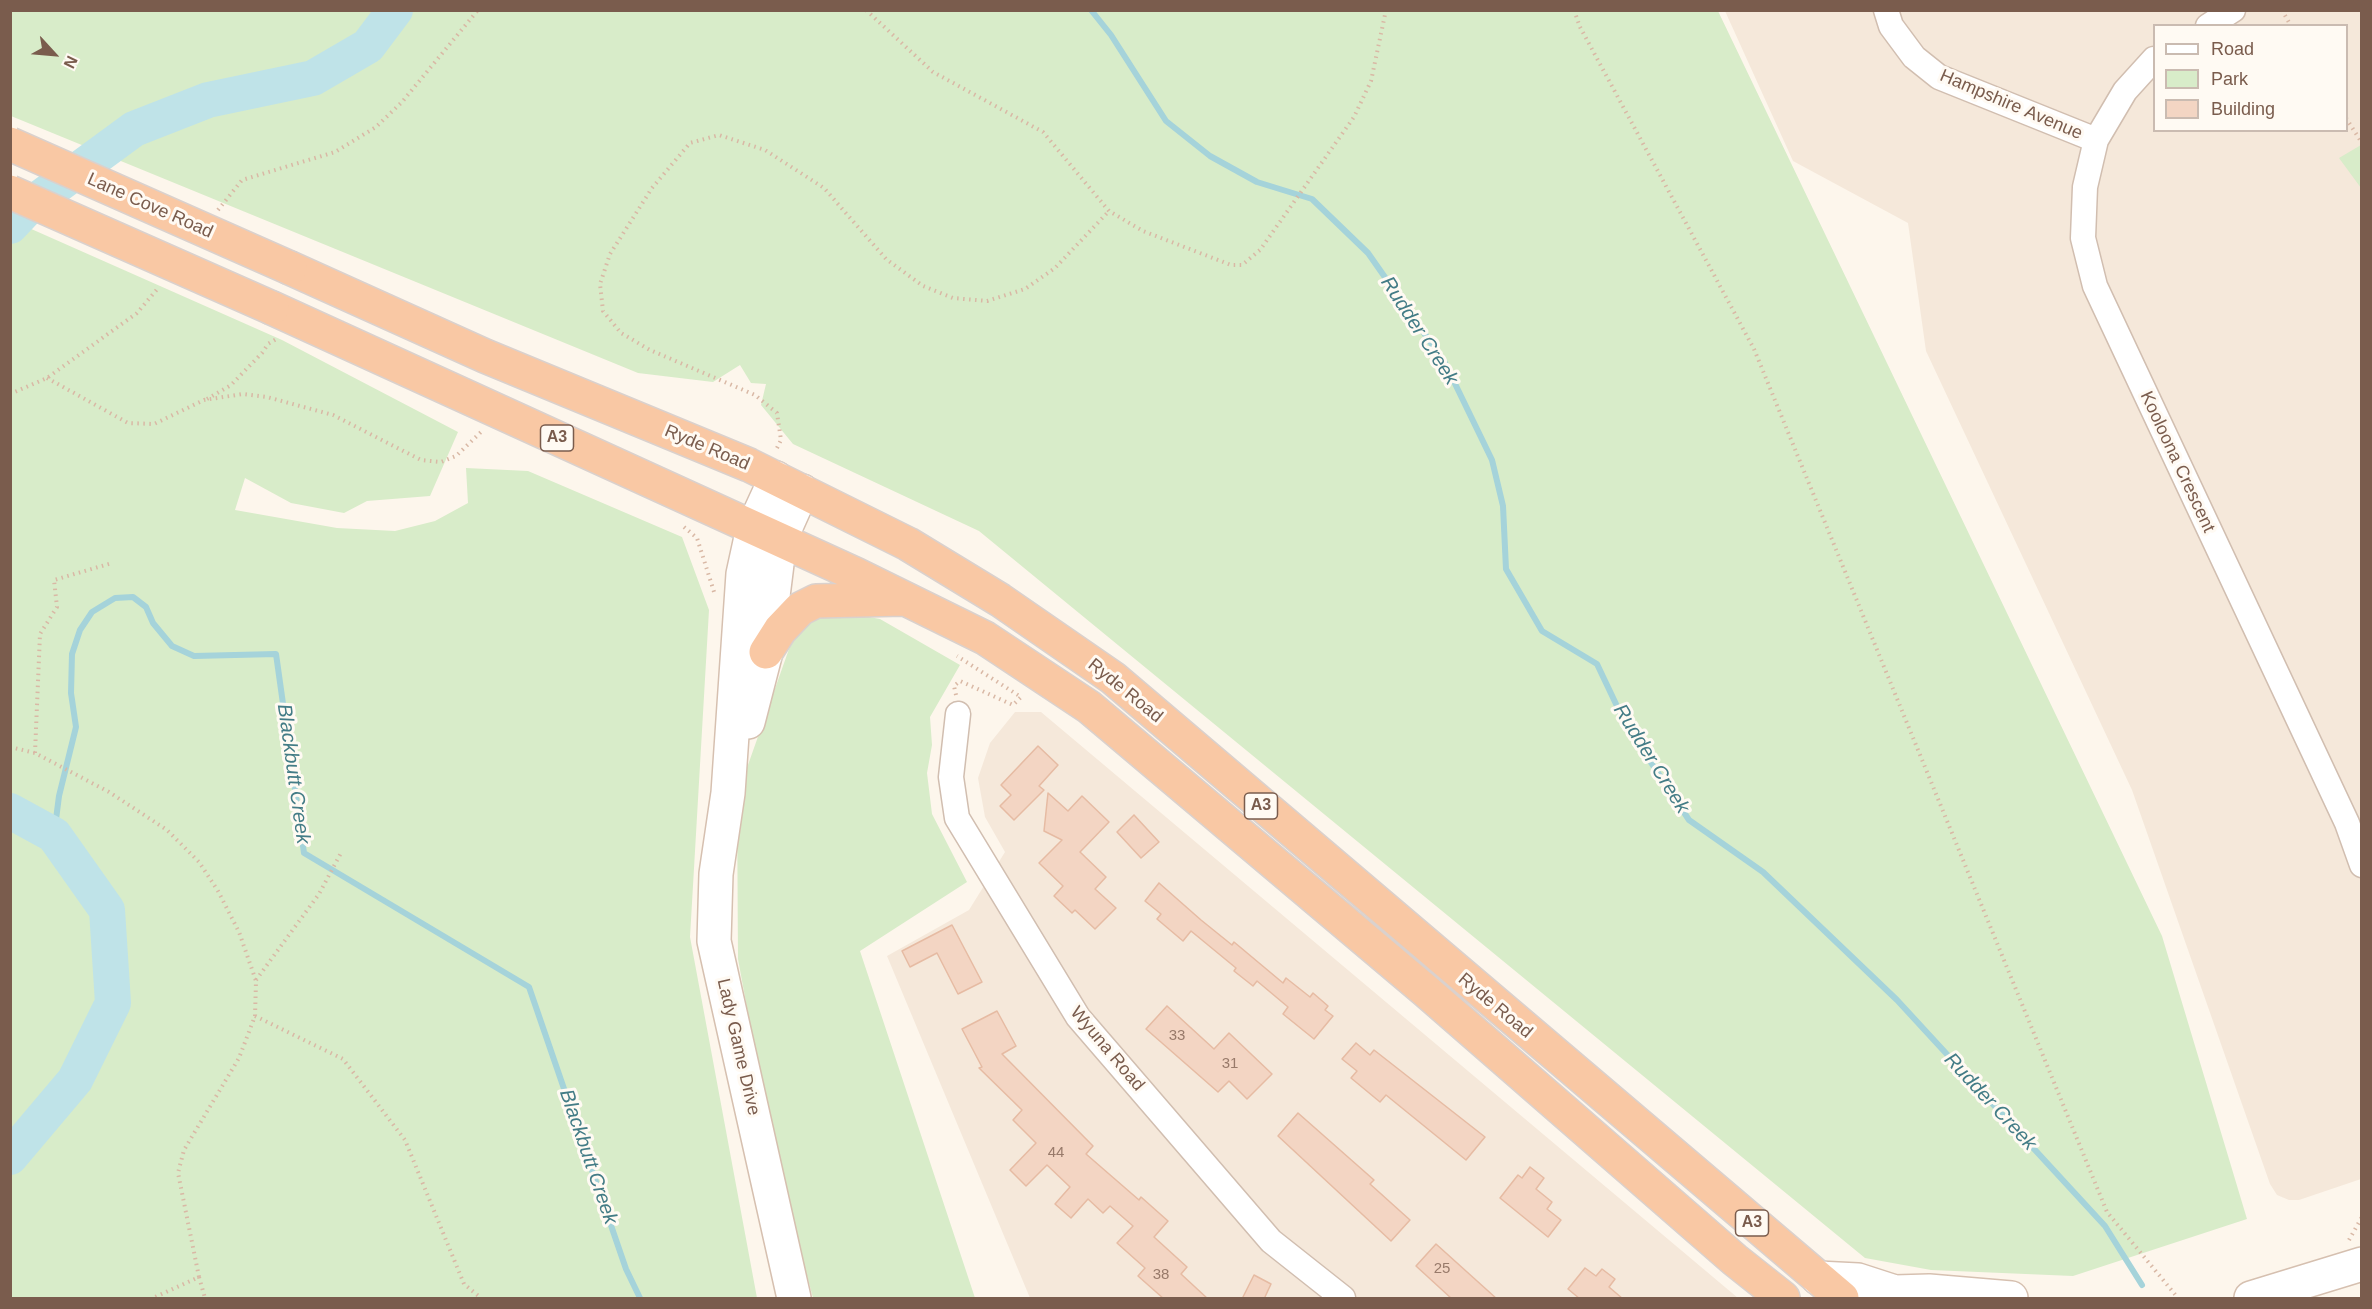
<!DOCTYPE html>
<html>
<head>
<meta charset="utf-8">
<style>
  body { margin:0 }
  #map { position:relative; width:2372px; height:1309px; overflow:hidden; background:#fdf6ec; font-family:Helvetica,sans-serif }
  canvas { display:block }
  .frame { position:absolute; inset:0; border:12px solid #7a5c4d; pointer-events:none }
  .legend { position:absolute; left:2153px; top:24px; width:195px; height:108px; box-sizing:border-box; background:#fffaf3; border:2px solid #cabbb1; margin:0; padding:8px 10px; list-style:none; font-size:18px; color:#7a5c4d }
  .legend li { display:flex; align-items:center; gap:12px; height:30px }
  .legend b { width:30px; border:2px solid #cabbb1 }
  .north { position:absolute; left:24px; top:24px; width:60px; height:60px; -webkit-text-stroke:4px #fffaf3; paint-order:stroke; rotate:116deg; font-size:16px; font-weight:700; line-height:24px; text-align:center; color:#7a5c4d }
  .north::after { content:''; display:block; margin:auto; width:21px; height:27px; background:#7a5c4d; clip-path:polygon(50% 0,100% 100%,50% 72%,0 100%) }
</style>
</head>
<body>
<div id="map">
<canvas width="2372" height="1309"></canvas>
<div class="frame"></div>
<ul class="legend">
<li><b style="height:8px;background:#fff"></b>Road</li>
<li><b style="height:16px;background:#d8ecc9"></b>Park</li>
<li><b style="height:16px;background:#f3d5c3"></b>Building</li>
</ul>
<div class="north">N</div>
</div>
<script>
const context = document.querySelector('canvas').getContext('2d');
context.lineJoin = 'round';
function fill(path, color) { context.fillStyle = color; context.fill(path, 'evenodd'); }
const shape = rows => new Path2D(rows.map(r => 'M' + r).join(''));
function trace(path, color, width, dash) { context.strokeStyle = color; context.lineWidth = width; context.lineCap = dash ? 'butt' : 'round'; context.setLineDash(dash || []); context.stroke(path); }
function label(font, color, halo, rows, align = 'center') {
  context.font = font + ' Helvetica,sans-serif'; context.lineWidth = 6; context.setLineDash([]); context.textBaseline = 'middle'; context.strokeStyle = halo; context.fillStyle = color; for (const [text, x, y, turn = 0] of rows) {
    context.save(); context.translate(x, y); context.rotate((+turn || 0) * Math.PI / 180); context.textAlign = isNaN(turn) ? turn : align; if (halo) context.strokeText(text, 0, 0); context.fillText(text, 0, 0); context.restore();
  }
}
fill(shape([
  [1725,11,2361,11,2361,1179,2299,1200,2289,1200,2277,1195,2270,1184,2132,790,1926,351,1908,223,1793,161],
  [2154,26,2346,26,2346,130,2154,130],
  [1015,712,1041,712,1738,1298,1030,1298,887,956,969,910,1005,852,985,817,978,778,990,743]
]), '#f5e8da');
fill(shape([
  [11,10,1718,11,2162,936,2247,1219,2073,1276,1931,1270,1865,1258,979,531,793,444,761,405,766,384,751,383,740,365,713,382,638,373,11,116],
  [2361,145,2361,188,2339,158],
  [11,220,282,340,458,432,430,496,367,501,344,513,291,503,245,478,235,510,337,528,395,531,435,521,468,503,466,468,528,471,682,537,709,610,690,937,757,1298,11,1298],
  [831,610,880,619,960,665,930,717,932,745,927,773,932,814,967,882,860,951,975,1298,813,1298,773,1149,738,959,737,796,789,649,800,630]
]), '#d8ecc9');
trace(shape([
  [1091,10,1111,35,1166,121,1210,156,1257,182,1312,199,1368,253,1445,363,1492,460,1503,506,1506,569,1542,631,1597,664,1625,723,1689,820,1763,872,1897,1000,2105,1226,2142,1285],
  [54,835,59,796,76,727,71,693,72,654,80,630,92,612,115,598,133,597,146,607,153,623,172,646,194,656,276,654,304,853,529,987,626,1269,640,1298]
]), '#a5d3da', 6);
trace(shape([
  [10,226,29,206,134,129,208,100,313,78,368,46,395,10],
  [10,811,54,835,107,910,113,1003,75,1080,10,1157]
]), '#bfe3e8', 36);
const building = shape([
  [1038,746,1058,765,1039,786,1044,790,1014,820,1000,806,1011,795,1001,785,1038,746],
  [1048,793,1068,811,1082,796,1109,822,1080,852,1106,877,1095,889,1116,908,1095,929,1075,910,1072,913,1054,896,1063,886,1039,863,1062,840,1044,831,1048,793],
  [1134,815,1159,842,1141,858,1117,832,1134,815],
  [1159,883,1201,920,1232,945,1234,942,1283,983,1286,978,1310,997,1313,993,1328,1006,1325,1010,1333,1016,1314,1039,1283,1014,1288,1007,1257,981,1253,986,1234,971,1236,968,1191,931,1183,941,1157,919,1161,914,1145,901,1159,883],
  [952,925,982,982,958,994,937,953,910,967,902,951,952,925],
  [1167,1006,1214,1049,1229,1033,1272,1074,1247,1099,1229,1081,1218,1092,1146,1029,1167,1006],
  [997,1011,1016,1046,1002,1054,1093,1146,1086,1154,1139,1200,1141,1197,1168,1221,1154,1237,1187,1267,1181,1274,1208,1299,1164,1299,1138,1276,1145,1268,1117,1243,1133,1226,1110,1206,1103,1213,1088,1199,1071,1218,1055,1204,1070,1187,1047,1165,1026,1186,1010,1170,1036,1143,1013,1120,1022,1110,979,1068,982,1067,962,1029,997,1011],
  [1356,1043,1370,1055,1374,1050,1485,1137,1466,1160,1386,1095,1380,1102,1351,1078,1357,1071,1342,1059,1356,1043],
  [1298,1113,1374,1180,1370,1184,1410,1220,1391,1241,1278,1136,1298,1113],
  [1530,1167,1544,1178,1536,1189,1552,1202,1547,1209,1561,1220,1548,1237,1500,1198,1518,1175,1522,1178,1530,1167],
  [1436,1244,1497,1299,1452,1299,1416,1266,1436,1244],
  [1585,1268,1596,1276,1602,1269,1615,1279,1609,1287,1623,1299,1580,1299,1568,1289,1585,1268],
  [1254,1275,1271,1284,1264,1299,1242,1299,1254,1275]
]);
fill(building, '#f3d5c3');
trace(building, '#e6bba3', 1.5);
const minor = shape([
  [1886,10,1891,26,1914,57,1939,77,2096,140],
  [2208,26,2233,10],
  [2154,59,2125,91,2096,140,2085,187,2083,238,2095,286,2347,823,2362,865],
  [958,714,951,777,957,818,1078,1017,1271,1241,1343,1298]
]);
const secondary = shape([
  [776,478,753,528,743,574,728,793,716,874,714,941,794,1298],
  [748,722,766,652,780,540,802,491],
  [1818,1278,1858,1280,1895,1292,1929,1291,2011,1298],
  [2251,1298,2362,1264]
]);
const trunk = shape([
  [290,268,485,356,749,465,908,544,1000,600,1113,678,1842,1298],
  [272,308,857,575,985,638,1089,707,1426,991,1735,1260,1783,1298],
  [766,652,780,630,800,609,816,601,903,599]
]);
trace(minor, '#d1beb0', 27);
trace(secondary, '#d6c0b0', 36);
trace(trunk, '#dad1cd', 36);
trace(shape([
  [866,10,933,72,1043,132,1109,211,1143,231,1231,265,1242,265,1260,250,1354,117,1371,81,1386,10],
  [1574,10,1580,27,1754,349,2107,1212,2178,1298],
  [2282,10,2291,26],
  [2346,118,2362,143],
  [218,210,242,180,335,152,376,127,402,102,478,10],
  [47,378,128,423,154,424,204,400,243,394,267,397,333,415,421,460,441,462,456,456,481,432],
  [10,394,47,378,137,313,159,287],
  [207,399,231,385,262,353,268,344,278,338],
  [777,448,781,440,777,413,755,395,650,350,621,333,603,311,600,284,610,254,652,188,690,143,719,135,765,150,824,188,886,259,923,286,953,298,987,301,1025,289,1055,268,1109,211],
  [684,527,697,538,715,595],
  [956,695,954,686,960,681,1013,705,1021,697,957,656],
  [10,747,35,753,109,792,167,830,199,862,218,891,239,932,256,981,255,1016,239,1058,184,1150,178,1173,199,1277,153,1298],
  [35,753,40,634,57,607,54,580,112,563],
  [256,980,319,894,342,851],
  [255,1016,343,1059,405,1140,464,1284,481,1298],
  [2349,1240,2362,1217],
  [199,1277,205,1298]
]), '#d9b8a5', 4, [1.5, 4.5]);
trace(minor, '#fff', 24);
trace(secondary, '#fff', 33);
trace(trunk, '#f9c8a4', 33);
const trunkBridge = shape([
  [10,144,290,268],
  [10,192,272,308]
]);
trace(trunkBridge, '#dad1cd', 36, []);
trace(trunkBridge, '#f9c8a4', 33);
label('15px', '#987a6a', null, [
  ["33",1177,1036],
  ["31",1230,1064],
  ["44",1056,1153],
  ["25",1442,1269],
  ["38",1161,1275]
]);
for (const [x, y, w] of [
  [557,438,33],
  [1261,806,33],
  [1752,1223,33]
]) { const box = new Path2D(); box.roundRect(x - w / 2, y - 13, w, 26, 4.5); context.fillStyle = '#fffaf3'; context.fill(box); trace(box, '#7a5c4d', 1.5); }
label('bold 16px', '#7a5c4d', null, [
  ["A3",557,438],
  ["A3",1261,806],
  ["A3",1752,1223]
]);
label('18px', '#7a5c4d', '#fffaf3', [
  ["Hampshire Avenue",2011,105,23],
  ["Lane Cove Road",150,206,24],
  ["Ryde Road",707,448,23],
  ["Kooloona Crescent",2177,462,65],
  ["Ryde Road",1125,691,39],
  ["Ryde Road",1495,1006,40],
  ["Lady Game Drive",738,1047,77],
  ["Wyuna Road",1107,1049,50]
]);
label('italic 20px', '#437c86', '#fffaf3', [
  ["Rudder Creek",1419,331,57],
  ["Rudder Creek",1651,759,58],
  ["Blackbutt Creek",293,774,82],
  ["Rudder Creek",1990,1102,47],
  ["Blackbutt Creek",588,1157,71]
]);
</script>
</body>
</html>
